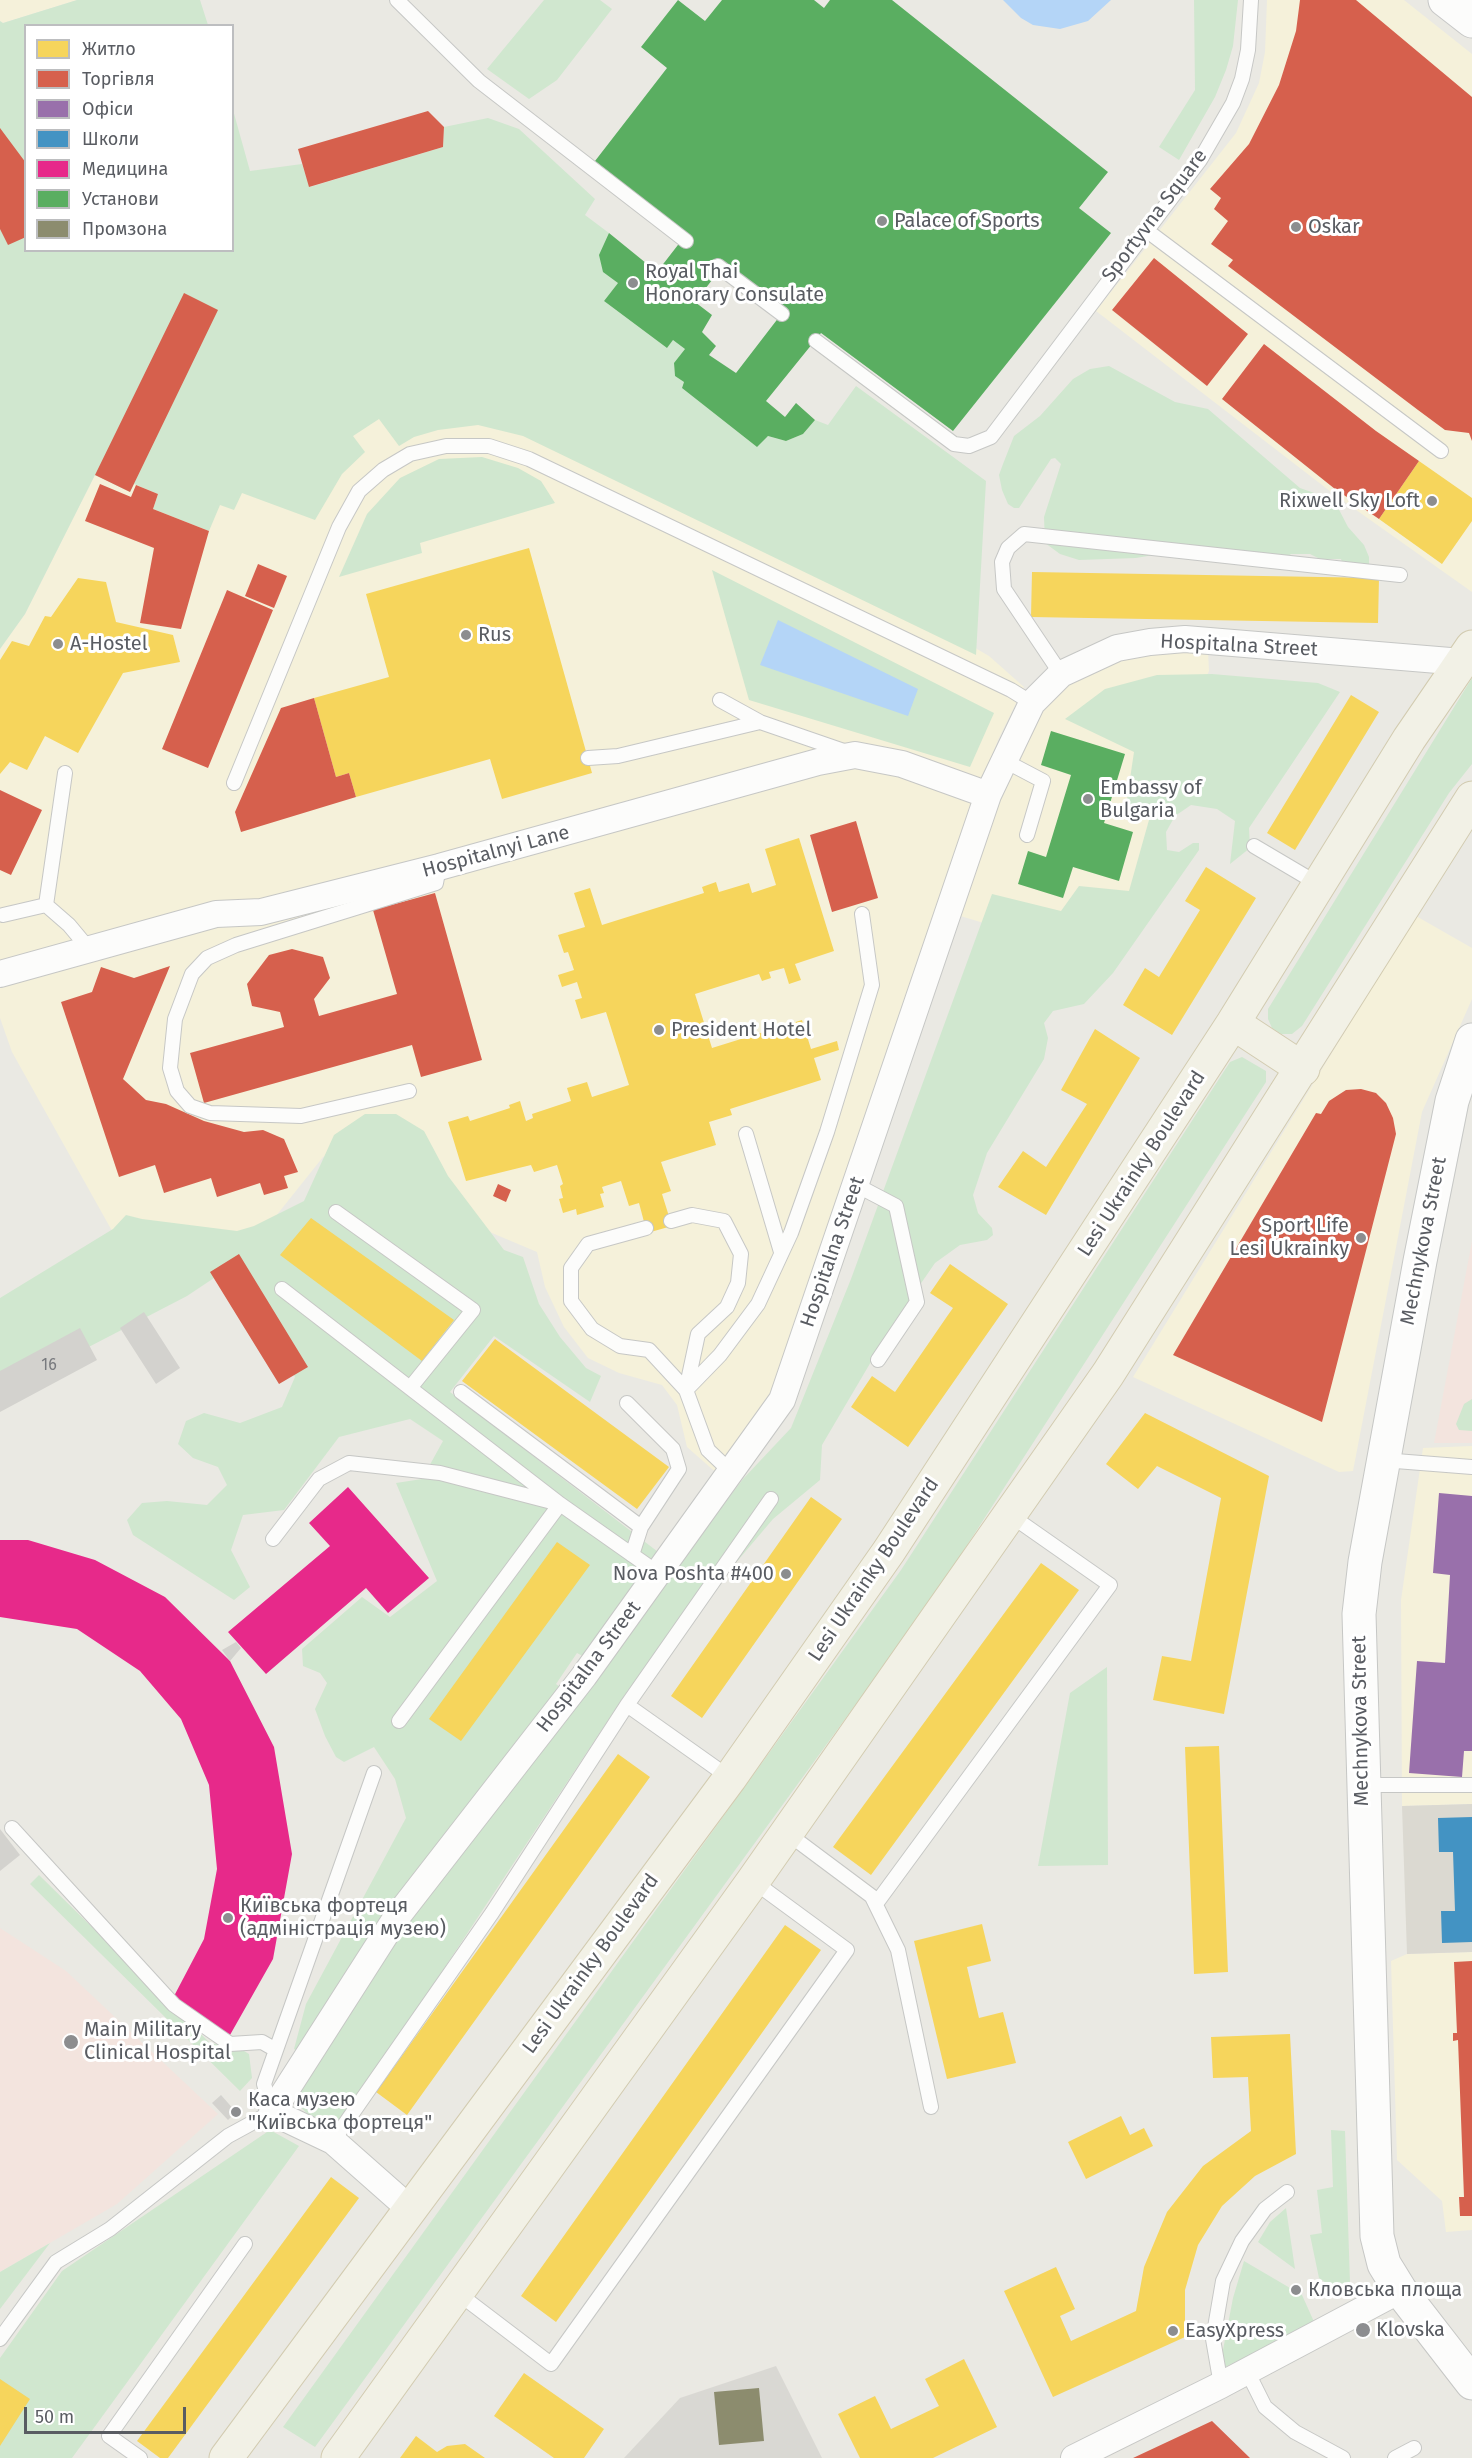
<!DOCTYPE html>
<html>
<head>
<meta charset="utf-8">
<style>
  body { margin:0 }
  #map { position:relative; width:1472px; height:2458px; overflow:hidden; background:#eae9e3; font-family:"Fira Sans",sans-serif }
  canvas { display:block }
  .legend { position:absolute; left:24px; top:24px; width:210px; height:228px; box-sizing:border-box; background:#fff; border:2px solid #bdbec0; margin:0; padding:8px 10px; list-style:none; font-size:18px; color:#595c62 }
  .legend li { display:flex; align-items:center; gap:12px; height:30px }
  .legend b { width:30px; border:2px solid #bdbec0 }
  .scale { position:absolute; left:24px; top:2407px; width:162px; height:27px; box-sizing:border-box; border:3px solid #595c62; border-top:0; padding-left:8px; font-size:18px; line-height:21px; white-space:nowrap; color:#595c62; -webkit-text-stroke:4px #fff; paint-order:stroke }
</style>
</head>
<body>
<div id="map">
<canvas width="1472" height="2458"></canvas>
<ul class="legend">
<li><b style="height:16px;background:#f6d55c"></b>Житло</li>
<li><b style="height:16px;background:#d6604d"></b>Торгівля</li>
<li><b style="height:16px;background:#9970ab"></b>Офіси</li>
<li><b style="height:16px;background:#4393c3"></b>Школи</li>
<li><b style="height:16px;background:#e7298a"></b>Медицина</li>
<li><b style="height:16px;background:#5aae61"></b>Установи</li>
<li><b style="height:16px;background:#8c8c6e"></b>Промзона</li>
</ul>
<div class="scale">50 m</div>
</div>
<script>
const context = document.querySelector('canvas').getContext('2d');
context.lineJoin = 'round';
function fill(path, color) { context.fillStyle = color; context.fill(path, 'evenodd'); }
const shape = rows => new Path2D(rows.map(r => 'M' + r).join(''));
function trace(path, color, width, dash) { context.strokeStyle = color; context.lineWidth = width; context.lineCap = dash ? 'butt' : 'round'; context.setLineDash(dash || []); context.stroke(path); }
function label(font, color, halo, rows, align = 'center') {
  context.font = font + ' "Fira Sans",sans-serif'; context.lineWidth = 6; context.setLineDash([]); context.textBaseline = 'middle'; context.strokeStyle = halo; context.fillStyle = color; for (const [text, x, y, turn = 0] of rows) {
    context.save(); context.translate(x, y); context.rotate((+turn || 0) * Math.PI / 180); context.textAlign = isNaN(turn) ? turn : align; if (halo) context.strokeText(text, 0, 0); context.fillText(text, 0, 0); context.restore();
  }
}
fill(shape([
  [0,0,77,0,3,23,0,21],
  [1267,0,1404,0,1472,54,1472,592,1335,495,1096,311,1236,133,1259,83,1265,52],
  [505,375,989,656,1024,687,998,740,942,889,775,1401,720,1476,687,1447,677,1405,662,1385,619,1373,588,1358,564,1327,545,1287,537,1252,492,1233,463,1207,355,1140,323,1157,256,1241,149,1297,12,1052,0,1018,0,649,25,614,95,475],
  [1208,651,1209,671,1165,780,1133,885,1085,972,997,927,957,915,992,805,1046,701,1081,674,1144,653],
  [1416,916,1472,948,1472,999,1422,1112,1353,1471,1339,1472,1133,1377],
  [1472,1446,1472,1804,1402,1806,1401,1600,1423,1448],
  [1472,1952,1472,2230,1446,2232,1442,2201,1397,2160,1391,1961,1407,1954]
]), '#f5f1da');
fill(shape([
  [776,2366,822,2458,624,2458,680,2398]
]), '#d9d8d3');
fill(shape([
  [1472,1804,1472,1952,1407,1954,1402,1806]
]), '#dbd9d1');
fill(shape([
  [1472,1241,1472,1443,1434,1443],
  [0,1928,66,1971,218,2114,117,2204,0,2272]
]), '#f3e4de');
fill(shape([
  [77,0,200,0,208,25,26,26,26,250,232,250,233,110,250,171,302,164,310,187,443,147,444,127,488,118,519,129,595,199,585,215,609,233,618,283,604,301,667,348,673,340,685,349,674,364,675,376,684,382,682,388,757,447,768,436,786,441,803,434,815,420,828,425,856,386,986,481,976,655,523,436,478,425,438,430,414,437,399,446,379,419,353,436,365,452,342,474,315,520,242,493,234,510,220,505,209,531,153,509,158,494,134,484,130,492,95,475,25,614,0,649,0,21,3,23],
  [544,0,600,0,612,9,557,80,529,99,487,69],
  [1194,0,1238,0,1233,46,1226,70,1215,97,1179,160,1159,147,1195,90],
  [1109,366,1175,402,1208,409,1300,488,1334,500,1348,527,1364,545,1369,557,1369,568,1361,578,1355,580,1347,576,1341,559,1320,559,1310,554,1291,554,1277,565,1165,553,1136,558,1079,560,1060,554,1045,543,1044,517,1061,464,1055,458,1051,459,1019,508,1014,508,1008,504,1002,490,999,475,1003,464,1014,436,1040,416,1073,379,1090,369],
  [482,457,518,468,541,481,555,503,420,543,422,553,339,577,367,514,400,478,439,459],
  [712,570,994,713,970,767,749,700],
  [1212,674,1318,683,1340,692,1249,828,1250,848,1230,864,1235,821,1217,809,1191,805,1175,816,1166,832,1167,850,1179,852,1193,843,1199,843,1199,850,1113,973,1084,1004,1053,1011,1044,1023,1048,1038,1044,1059,987,1153,973,1195,978,1213,992,1228,993,1235,987,1240,960,1245,935,1263,895,1321,822,1445,820,1480,773,1519,628,1690,338,2129,317,2124,293,2099,400,1929,743,1479,791,1428,851,1279,992,894,1061,911,1079,886,1129,891,1149,820,1125,812,1134,752,1065,719,1105,689,1157,675],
  [1472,678,1472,764,1449,793,1302,1026,1292,1034,1281,1034,1272,1028,1268,1019,1268,1009],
  [1242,1057,1266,1071,1266,1082,931,1601,315,2447,283,2427,901,1570,1230,1062],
  [365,1114,396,1114,424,1131,448,1176,504,1250,523,1257,539,1304,560,1337,586,1368,601,1376,590,1402,494,1336,450,1392,662,1555,588,1659,577,1653,556,1684,564,1690,303,2054,294,2049,306,2004,406,1818,395,1779,374,1747,344,1762,336,1757,325,1736,315,1709,327,1683,320,1673,303,1666,302,1649,362,1597,390,1617,437,1581,396,1483,422,1479,443,1441,410,1419,339,1437,284,1510,243,1515,231,1550,250,1587,234,1600,133,1535,127,1520,142,1503,167,1501,207,1505,227,1485,218,1467,193,1458,178,1444,186,1421,204,1413,240,1423,282,1407,295,1377,247,1301,223,1272,187,1296,0,1393,0,1298,113,1229,126,1215,142,1219,237,1231,254,1226,304,1201,334,1135],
  [1472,1399,1472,1431,1459,1430,1456,1424,1464,1404],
  [1107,1667,1108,1865,1038,1866,1070,1693],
  [39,1875,210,2043,239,2048,249,2054,252,2078,240,2091,30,1884],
  [270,2130,299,2146,72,2458,0,2458,0,2358,62,2271],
  [1331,2130,1345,2131,1350,2283,1339,2292,1319,2278,1310,2235,1322,2233,1317,2190,1333,2187],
  [1286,2208,1295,2269,1258,2242,1270,2222],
  [50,2243,0,2309,0,2272],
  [1244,2261,1302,2295,1315,2324,1223,2368,1223,2350,1233,2298]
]), '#d0e7cf');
fill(shape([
  [1003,0,1111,0,1088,21,1060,29,1033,25,1021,18],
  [778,620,918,689,908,716,760,665]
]), '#b4d5f7');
fill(shape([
  [1419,461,1472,498,1472,521,1442,564,1379,519],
  [529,548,592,773,502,799,490,759,356,797,349,773,336,777,314,698,389,677,366,594],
  [1032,572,1379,578,1378,623,1031,617],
  [78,578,106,582,116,622,173,635,180,662,123,673,78,753,45,736,27,770,10,762,0,774,0,660,12,641,29,646,45,616,51,617],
  [1351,695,1379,712,1295,850,1267,833],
  [799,838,834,951,795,964,801,980,789,984,784,968,769,972,771,978,762,981,759,974,695,994,712,1048,802,1020,811,1049,837,1041,839,1050,814,1058,821,1080,730,1109,732,1115,709,1122,716,1145,661,1162,671,1191,662,1194,672,1226,647,1233,639,1203,629,1206,621,1181,602,1187,604,1193,600,1194,604,1207,577,1215,576,1209,563,1213,559,1199,563,1198,560,1186,563,1184,557,1165,534,1172,531,1165,466,1181,448,1122,468,1116,470,1121,510,1108,509,1105,520,1101,526,1121,533,1118,532,1114,571,1101,567,1088,587,1082,592,1097,629,1085,606,1012,581,1019,575,1000,582,998,577,982,562,987,558,975,574,970,568,952,564,953,558,935,585,927,574,893,590,888,602,925,704,893,702,887,716,882,719,892,749,883,752,893,776,885,765,849],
  [1206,867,1256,898,1172,1035,1123,1005,1145,968,1159,977,1200,910,1185,901],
  [1095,1029,1140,1058,1046,1215,998,1187,1023,1151,1046,1167,1087,1104,1061,1090],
  [311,1218,454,1320,422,1361,280,1255],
  [950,1264,1008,1304,908,1447,851,1407,872,1376,895,1392,948,1315,953,1308,930,1293],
  [495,1339,669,1467,637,1509,462,1381],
  [1145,1413,1269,1476,1224,1714,1153,1700,1162,1656,1191,1661,1221,1498,1157,1466,1138,1489,1106,1464],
  [811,1497,842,1519,702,1718,671,1696],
  [557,1542,590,1565,461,1741,429,1719],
  [1041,1563,1079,1590,871,1875,833,1847],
  [1219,1746,1228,1972,1194,1974,1185,1747],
  [618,1754,650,1777,407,2115,376,2092],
  [982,1924,991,1961,967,1967,979,2018,1003,2012,1016,2063,947,2079,914,1941],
  [785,1925,821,1950,556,2322,521,2296],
  [1290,2034,1296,2154,1255,2176,1222,2206,1198,2245,1185,2290,1185,2337,1053,2397,1004,2291,1056,2267,1075,2309,1060,2316,1071,2341,1136,2311,1144,2267,1167,2212,1203,2166,1251,2131,1248,2077,1213,2078,1211,2037],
  [1121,2116,1130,2135,1144,2128,1153,2146,1086,2179,1068,2142],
  [331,2177,359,2198,168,2458,160,2458,137,2441],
  [964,2359,997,2427,933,2458,860,2458,838,2414,875,2396,891,2429,939,2406,925,2379],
  [524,2373,604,2429,584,2458,554,2458,494,2416],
  [0,2379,30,2399,0,2446],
  [416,2436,437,2452,447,2446,465,2444,485,2458,400,2458]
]), '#f6d55c');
fill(shape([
  [1300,0,1356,0,1472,97,1472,441,1469,433,1445,430,1418,410,1228,266,1233,260,1211,244,1228,221,1214,209,1221,198,1210,189,1249,144,1279,85,1296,31],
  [428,111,444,127,443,147,309,187,298,149],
  [0,128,26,163,26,237,8,245,0,229],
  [1154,258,1248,334,1207,386,1112,310],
  [184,293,218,310,130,492,95,475],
  [1264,344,1376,431,1419,461,1379,519,1335,489,1222,399],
  [100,484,131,497,136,485,158,494,153,509,209,531,181,629,140,623,154,548,85,521],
  [258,564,287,576,274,608,245,596],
  [227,590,273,610,208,768,162,749],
  [314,698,336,777,349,773,356,797,241,832,235,812,281,708],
  [0,790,42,810,11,875,0,870],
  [856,821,878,898,832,912,810,835],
  [435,893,482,1060,421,1077,412,1045,204,1103,190,1053,284,1027,280,1012,252,1006,247,984,269,955,292,949,323,957,330,978,314,999,319,1016,397,994,373,910],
  [170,966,123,1079,146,1100,166,1104,204,1121,244,1132,263,1130,284,1139,298,1172,284,1176,288,1188,264,1195,260,1183,217,1197,211,1178,164,1193,155,1165,119,1177,61,1002,92,992,101,967,134,978],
  [1361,1089,1376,1093,1386,1103,1393,1118,1396,1134,1322,1422,1173,1355,1316,1113,1321,1114,1329,1101,1346,1090],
  [498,1184,511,1190,506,1202,493,1196],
  [239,1254,308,1367,279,1384,210,1272],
  [1472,1961,1472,2216,1460,2216,1459,2197,1464,2197,1458,2040,1453,2041,1453,2033,1457,2033,1454,1962],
  [1212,2421,1250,2458,1133,2458]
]), '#d6604d');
fill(shape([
  [1439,1493,1472,1496,1472,1751,1464,1751,1462,1777,1409,1773,1417,1661,1445,1663,1450,1575,1433,1573]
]), '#9970ab');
fill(shape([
  [1472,1817,1472,1942,1442,1943,1441,1911,1455,1911,1453,1852,1439,1852,1438,1818]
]), '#4393c3');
fill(shape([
  [348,1487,429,1578,388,1613,366,1588,266,1674,228,1632,330,1546,309,1523],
  [0,1540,28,1540,95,1560,165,1597,230,1661,274,1747,292,1854,273,1959,230,2035,173,1998,204,1939,217,1869,209,1785,181,1719,140,1671,77,1629,0,1617]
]), '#e7298a');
fill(shape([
  [678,0,705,21,722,0,814,0,824,8,830,0,892,0,1108,172,1079,208,1111,233,953,431,821,333,766,401,785,417,796,403,815,420,803,434,786,441,768,436,757,447,682,388,684,382,675,376,674,363,685,349,673,340,667,348,604,301,618,283,603,272,599,255,609,233,657,272,681,241,689,236,595,161,667,68,641,47],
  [723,261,786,308,736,373,709,355,716,346,702,332,712,315,695,302,719,271,718,266],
  [1051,731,1125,754,1104,823,1133,832,1119,881,1073,867,1063,898,1018,884,1028,851,1046,857,1071,775,1041,765]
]), '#5aae61');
fill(shape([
  [759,2388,764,2441,719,2445,714,2392]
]), '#8c8c6e');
fill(shape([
  [144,1312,180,1368,156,1384,120,1328],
  [80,1328,97,1360,0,1412,0,1371],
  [236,1642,241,1648,230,1661,222,1650],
  [0,1829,20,1855,0,1871],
  [221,2095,236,2112,228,2120,212,2103]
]), '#d3d2ce');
const service = shape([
  [397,0,479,81,686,241],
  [1146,230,1441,451],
  [718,266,782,314],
  [816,341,954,444,969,446,991,437,1200,160,1233,103,1242,79,1248,50,1251,0],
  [1061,674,1004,589,1002,562,1008,548,1024,534,1400,575],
  [720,700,760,722,847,752],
  [588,758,618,756,760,722],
  [1005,761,1043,781,1027,835],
  [65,773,46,905,69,925,89,949],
  [234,783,339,527,359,491,383,470,410,454,446,446,489,446,529,459,1011,690,1032,703],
  [1254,846,1320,885],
  [3,915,46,905],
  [409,1091,301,1116,210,1113,190,1106,177,1091,170,1068,175,1019,192,974,207,958,236,945,436,883,439,867],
  [746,1134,781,1252],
  [856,1185,896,1206,917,1302,878,1360],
  [336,1212,473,1310,410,1388],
  [646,1228,588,1244,571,1268,571,1301,592,1329,620,1346,649,1350,686,1390,698,1334,727,1307,738,1283,741,1254,724,1221,692,1215,671,1221],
  [282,1289,560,1504,658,1573],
  [461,1392,641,1527,632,1555],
  [627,1403,673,1449,679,1469,641,1527],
  [1383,1460,1472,1467],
  [731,1472,708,1450,686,1390,720,1355,758,1304,791,1233,827,1132,872,985,862,914],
  [273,1539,319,1479,349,1463,440,1473,552,1502],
  [627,1705,730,1778],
  [399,1721,560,1504],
  [1363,1785,1472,1785],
  [12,1828,174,2005,230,2044,262,2042,276,2050],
  [787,1833,878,1901,1110,1585,1010,1515],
  [872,1897,898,1950,931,2107],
  [333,2141,492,1913,627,1705,771,1499],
  [459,2294,551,2364,847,1950,753,1881],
  [0,2339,56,2262,110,2229,228,2136,272,2112,264,2084,374,1773],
  [1247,2371,1265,2407,1295,2432,1343,2458],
  [1221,2385,1213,2339,1223,2281,1242,2241,1265,2209,1287,2192],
  [140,2458,109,2436,245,2244],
  [1395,2458,1414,2448]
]);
const minor = shape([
  [0,974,216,914,261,912,439,867,818,762,855,755,902,764,988,795],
  [410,2209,333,2141,272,2112,396,1918,584,1676,782,1400,988,795,1032,703,1061,674,1117,648,1150,642,1185,639,1462,662],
  [1074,2458,1221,2385,1400,2290]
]);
const tertiary = shape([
  [1472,1040,1452,1101,1420,1261,1365,1562,1359,1614,1377,2236,1384,2264,1400,2290,1472,2383]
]);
const secondary = shape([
  [1445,0,1472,21]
]);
const primary = shape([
  [1233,1023,1303,1069],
  [226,2458,730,1778,889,1551,1233,1023,1409,739,1472,647],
  [338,2458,753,1881,1108,1374,1472,798]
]);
trace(service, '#c6c7c5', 16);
trace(minor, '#c6c7c5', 28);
trace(tertiary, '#c6c7c5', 35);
trace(secondary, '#c7c8c7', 35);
trace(primary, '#d2cbb0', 35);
trace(service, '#fcfcfb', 14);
trace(minor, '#fcfcfb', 26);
trace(tertiary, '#fcfcfb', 33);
trace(secondary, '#fcfcfb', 33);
trace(primary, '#f2f1e6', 33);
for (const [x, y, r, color] of [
  [882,221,6,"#8c8d8f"],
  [1296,227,6,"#8c8d8f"],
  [633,283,6,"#8c8d8f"],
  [1432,501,6,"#8c8d8f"],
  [466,635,6,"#8c8d8f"],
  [58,644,6,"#8c8d8f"],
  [1088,799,6,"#8c8d8f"],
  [659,1030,6,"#8c8d8f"],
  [1361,1238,6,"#8c8d8f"],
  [786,1574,6,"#8c8d8f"],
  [228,1918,6,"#8c8d8f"],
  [71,2042,8,"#8c8d8f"],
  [236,2112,6,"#8c8d8f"],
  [1296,2290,6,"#8c8d8f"],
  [1363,2330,8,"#8c8d8f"],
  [1173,2331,6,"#8c8d8f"]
]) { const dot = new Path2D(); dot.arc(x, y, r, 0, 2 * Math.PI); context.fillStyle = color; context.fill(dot); trace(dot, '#fff', 2); }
label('16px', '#787a7e', null, [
  ["16",49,1366]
]);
label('20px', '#595c62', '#fff', [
  ["Sportyvna Square",1155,216,-53],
  ["Hospitalna Street",1239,646,3],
  ["Hospitalnyi Lane",496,852,-15],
  ["Lesi Ukrainky Boulevard",1142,1164,-57],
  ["Mechnykova Street",1424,1241,-79],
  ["Hospitalna Street",833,1252,-71],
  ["Lesi Ukrainky Boulevard",874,1570,-56],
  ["Hospitalna Street",589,1667,-53],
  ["Mechnykova Street",1361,1721,-91],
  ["Lesi Ukrainky Boulevard",591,1964,-54]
]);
label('20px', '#595c62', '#fff', [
  ["Palace of Sports",894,221],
  ["Oskar",1308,227],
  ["Royal Thai",645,272],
  ["Honorary Consulate",645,295],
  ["Rixwell Sky Loft",1420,501,"right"],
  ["Rus",478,635],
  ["A-Hostel",70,644],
  ["Embassy of",1100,788],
  ["Bulgaria",1100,811],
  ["President Hotel",671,1030],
  ["Sport Life",1349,1226,"right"],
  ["Lesi Ukrainky",1349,1249,"right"],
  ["Nova Poshta #400",774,1574,"right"],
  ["Київська фортеця",240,1906],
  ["(адміністрація музею)",240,1929],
  ["Main Military",84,2030],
  ["Clinical Hospital",84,2053],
  ["Каса музею",248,2100],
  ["\"Київська фортеця\"",248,2123],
  ["Кловська площа",1308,2290],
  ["Klovska",1376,2330],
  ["EasyXpress",1185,2331]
], 'left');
</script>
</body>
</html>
